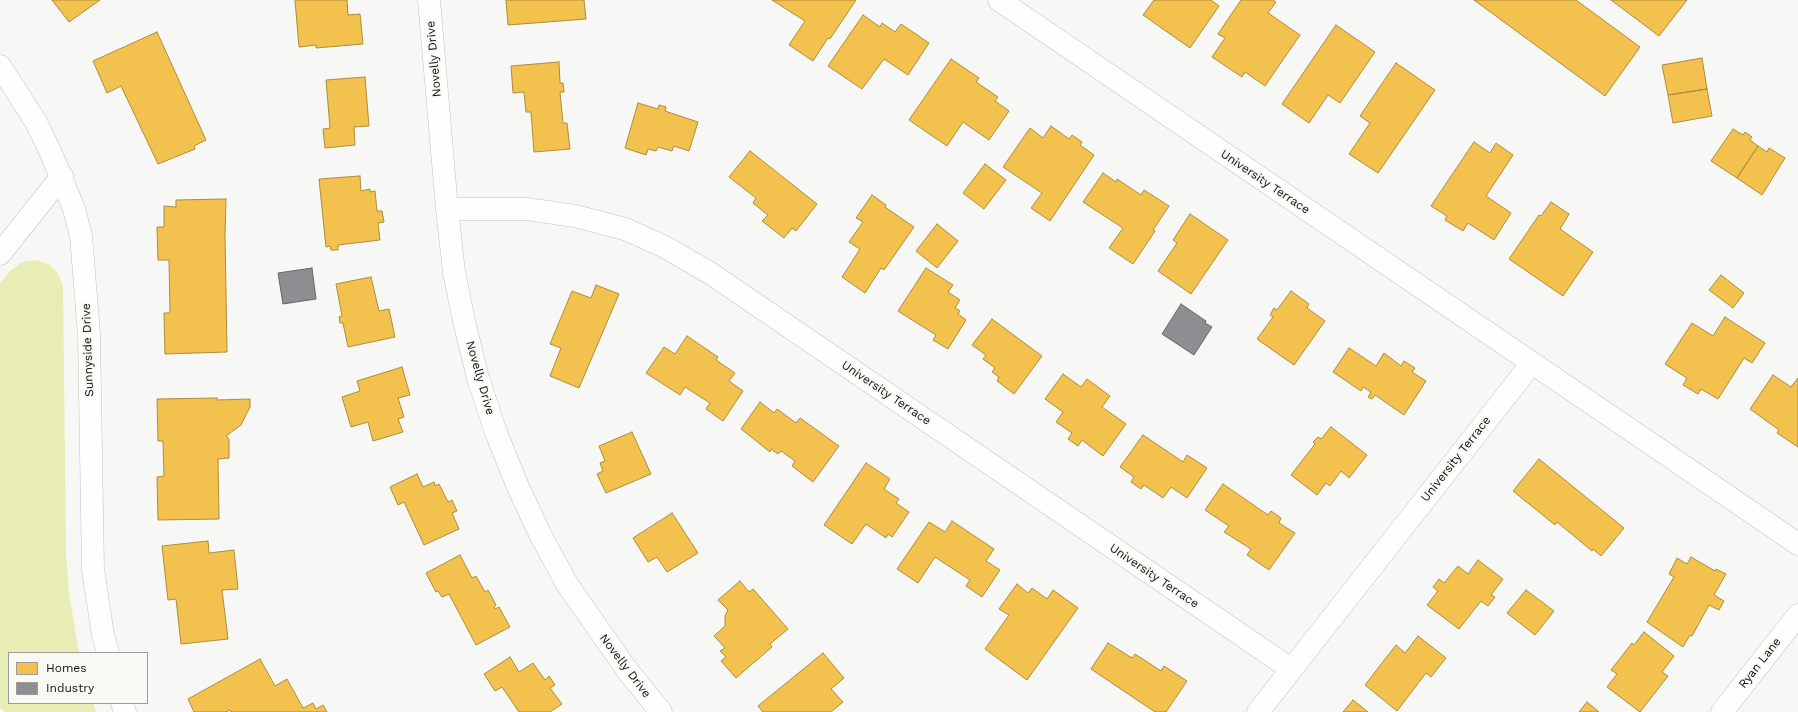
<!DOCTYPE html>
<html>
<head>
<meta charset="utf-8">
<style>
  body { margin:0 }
  #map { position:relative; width:1798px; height:712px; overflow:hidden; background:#f7f7f5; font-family:"Work Sans",sans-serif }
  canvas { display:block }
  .legend { position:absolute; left:8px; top:652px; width:140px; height:52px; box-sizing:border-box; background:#f8f8f4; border:1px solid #9b9b98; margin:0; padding:5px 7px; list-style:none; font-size:12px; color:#0f0f0d }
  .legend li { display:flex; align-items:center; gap:8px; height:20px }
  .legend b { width:20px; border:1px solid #9b9b98 }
</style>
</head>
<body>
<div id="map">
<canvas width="1798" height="712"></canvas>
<ul class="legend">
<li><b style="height:11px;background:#f2c14e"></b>Homes</li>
<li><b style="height:11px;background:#8d8d92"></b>Industry</li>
</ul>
</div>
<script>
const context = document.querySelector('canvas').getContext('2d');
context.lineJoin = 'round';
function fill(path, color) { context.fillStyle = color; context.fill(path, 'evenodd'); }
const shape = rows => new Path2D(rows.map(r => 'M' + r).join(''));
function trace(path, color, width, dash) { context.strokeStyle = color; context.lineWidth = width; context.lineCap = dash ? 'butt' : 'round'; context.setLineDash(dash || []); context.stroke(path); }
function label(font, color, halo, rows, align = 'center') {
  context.font = font + ' "Work Sans",sans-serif'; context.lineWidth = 4; context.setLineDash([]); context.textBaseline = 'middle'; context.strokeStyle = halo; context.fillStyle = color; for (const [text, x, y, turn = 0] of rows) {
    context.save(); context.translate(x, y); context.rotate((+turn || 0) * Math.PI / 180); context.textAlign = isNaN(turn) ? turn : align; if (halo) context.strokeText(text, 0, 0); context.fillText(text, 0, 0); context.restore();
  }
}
fill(shape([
  [37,260,50,265,58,274,63,286,66,554,69,593,79,653,9,653,9,703,93,703,96,712,5,712,0,708,0,284,9,272,22,262]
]), '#e7edb5');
const homes = shape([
  [52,0,100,0,69,22,52,0],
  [295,0,347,0,348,15,360,14,363,44,316,48,316,45,299,47,295,0],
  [506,0,584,0,586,19,508,25,506,0],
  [772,0,856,0,830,39,828,38,813,61,789,45,805,21,772,0],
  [1154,0,1211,0,1219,6,1190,48,1143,15,1154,0],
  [1241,0,1273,0,1276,2,1268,13,1300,35,1265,86,1245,72,1242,77,1212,57,1225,38,1218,34,1241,0],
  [1474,0,1576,0,1640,47,1605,96,1474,0],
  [1611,0,1687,0,1659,36,1611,0],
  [863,15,880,27,882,23,895,32,901,24,929,43,908,75,884,59,862,89,828,66,863,15],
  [1336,25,1375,52,1340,103,1328,95,1309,123,1282,104,1336,25],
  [157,32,206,140,194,146,195,149,158,164,121,86,107,93,93,61,157,32],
  [1702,58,1707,89,1668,95,1662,65,1702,58],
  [951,59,979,78,976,82,998,97,995,101,1009,111,989,140,963,122,947,146,909,120,951,59],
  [559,62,560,83,563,83,564,92,560,92,563,123,567,123,570,149,534,152,531,112,526,112,524,92,513,93,511,66,559,62],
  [1396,63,1435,90,1378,173,1349,154,1370,123,1360,116,1396,63],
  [365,77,369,126,354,127,355,145,325,148,323,129,330,128,326,80,365,77],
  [1707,89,1712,116,1673,123,1668,95,1707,89],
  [638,103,658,109,659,105,666,107,665,111,698,122,689,151,674,146,672,151,658,147,656,151,648,149,646,155,625,148,638,103],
  [1051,126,1069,139,1072,135,1082,142,1080,145,1094,155,1050,221,1031,208,1042,193,1003,167,1030,128,1043,138,1051,126],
  [1733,129,1743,135,1745,132,1752,137,1750,140,1758,146,1737,178,1711,161,1733,129],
  [1474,142,1490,153,1496,143,1513,155,1486,196,1511,213,1494,240,1468,223,1463,231,1445,220,1447,216,1431,206,1474,142],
  [1758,146,1767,152,1769,148,1785,158,1762,195,1737,178,1758,146],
  [750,151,817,204,796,231,792,228,784,238,762,221,768,215,753,203,756,198,729,177,750,151],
  [985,164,1006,180,984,209,963,193,985,164],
  [1103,173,1116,182,1117,179,1141,195,1144,190,1169,206,1153,230,1155,231,1133,264,1109,248,1123,228,1083,202,1103,173],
  [360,176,361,191,370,189,370,192,375,191,377,211,382,211,384,222,378,223,380,240,338,245,338,250,331,250,330,246,326,247,319,179,360,176],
  [872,195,886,205,885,207,914,227,884,270,881,268,865,293,842,277,860,249,849,242,863,222,856,218,872,195],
  [226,199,225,235,227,352,165,354,164,313,170,313,169,260,158,260,157,227,164,227,164,206,176,207,176,200,226,199],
  [1551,202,1569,214,1560,229,1593,252,1563,296,1509,259,1539,215,1541,216,1551,202],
  [1190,214,1228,240,1191,294,1158,271,1177,243,1173,240,1190,214],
  [937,224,958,241,937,268,916,251,937,224],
  [926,268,953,285,948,292,960,300,955,308,960,311,958,314,966,320,948,349,933,340,936,335,898,311,926,268],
  [1721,275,1744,293,1733,308,1709,290,1721,275],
  [371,277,379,311,389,309,395,337,348,347,343,323,340,323,339,317,342,316,336,284,371,277],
  [596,285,619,294,579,388,550,376,561,348,550,344,572,291,591,298,596,285],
  [1291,291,1309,304,1307,308,1325,321,1294,365,1257,339,1273,317,1270,315,1274,308,1277,310,1291,291],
  [1725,317,1765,343,1752,363,1744,358,1718,399,1701,389,1698,394,1683,385,1687,378,1665,364,1692,323,1713,336,1725,317],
  [992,319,1042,356,1014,394,997,381,999,377,992,372,995,368,983,359,986,355,972,345,992,319],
  [687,336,718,357,716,360,735,373,729,381,743,391,723,421,706,409,710,403,685,387,680,395,646,373,664,347,675,354,687,336],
  [1349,348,1376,366,1384,353,1401,366,1404,361,1415,368,1412,372,1426,381,1404,415,1375,395,1372,399,1368,397,1371,392,1363,387,1361,391,1333,372,1349,348],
  [402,367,410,395,398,398,404,417,398,419,403,432,373,441,368,422,351,427,342,397,360,391,357,381,402,367],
  [1063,374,1081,387,1087,379,1110,396,1102,407,1126,424,1103,456,1082,440,1078,446,1068,439,1072,433,1056,422,1063,412,1045,399,1063,374],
  [1773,375,1791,387,1798,378,1798,447,1777,433,1779,430,1750,409,1773,375],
  [217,398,217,400,250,399,250,407,241,425,226,436,229,439,229,458,218,459,219,519,158,520,157,477,164,476,163,441,158,441,157,399,217,398],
  [760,402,774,413,777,409,796,423,800,418,839,446,813,482,792,466,795,461,781,451,778,454,771,449,770,452,741,429,760,402],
  [1331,427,1367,455,1349,478,1341,471,1330,486,1326,483,1317,495,1291,475,1315,444,1313,442,1318,437,1321,439,1331,427],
  [632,432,651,474,606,493,597,474,603,471,600,463,605,461,599,446,632,432],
  [1143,435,1183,462,1187,455,1207,468,1187,498,1171,487,1163,498,1144,485,1141,489,1131,482,1134,477,1120,467,1143,435],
  [1539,459,1624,528,1601,556,1593,549,1592,551,1557,522,1555,525,1513,491,1539,459],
  [866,463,890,479,884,489,899,499,896,503,909,512,892,537,888,534,886,538,866,524,852,544,824,525,866,463],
  [417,474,423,487,434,482,435,486,439,484,448,502,452,500,457,511,452,513,459,529,424,545,404,502,398,505,390,487,417,474],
  [1223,484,1268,515,1271,511,1281,518,1279,523,1295,533,1269,570,1247,555,1251,549,1224,532,1229,526,1205,510,1223,484],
  [672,513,698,553,667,572,657,557,648,562,633,538,672,513],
  [952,521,994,549,986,561,1000,570,982,597,966,586,970,580,935,557,918,583,897,569,929,522,945,532,952,521],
  [208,541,209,553,234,550,238,589,222,590,228,639,181,644,176,599,168,600,162,546,208,541],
  [460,555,472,578,476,576,485,592,488,590,496,605,494,607,495,609,499,607,510,627,476,645,449,594,442,597,438,591,436,592,426,573,460,555],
  [1691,557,1715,571,1716,569,1726,574,1714,595,1724,601,1719,610,1709,605,1692,636,1690,635,1683,647,1647,622,1674,577,1669,574,1677,558,1687,564,1691,557],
  [1478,560,1503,579,1491,595,1495,597,1488,606,1481,601,1459,629,1427,605,1438,591,1433,587,1439,579,1444,583,1458,566,1468,574,1478,560],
  [740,581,749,592,753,589,788,629,770,644,772,647,736,678,721,661,726,657,720,651,725,648,714,636,725,626,725,616,728,610,718,600,740,581],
  [1017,584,1028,593,1032,588,1047,599,1053,590,1078,608,1027,680,985,649,1009,615,999,609,1017,584],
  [1526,590,1554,611,1535,635,1507,613,1526,590],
  [1644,632,1674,656,1662,672,1668,676,1640,712,1607,687,1617,674,1611,670,1632,643,1634,645,1644,632],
  [1418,636,1446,658,1431,677,1426,673,1397,711,1365,685,1396,645,1405,653,1418,636],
  [1108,643,1132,658,1135,654,1161,671,1164,666,1187,681,1166,712,1155,712,1091,669,1108,643],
  [823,653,844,678,831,689,843,702,831,712,763,712,758,706,823,653],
  [510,657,519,672,533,663,545,680,549,676,555,685,550,688,562,704,550,712,519,712,502,687,495,691,484,674,510,657],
  [260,659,275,686,287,679,303,708,313,703,316,709,323,705,327,712,231,712,230,710,226,712,194,712,188,699,260,659],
  [1353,700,1368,712,1343,712,1353,700],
  [1587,702,1599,712,1579,712,1587,702]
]);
fill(homes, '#f2c14e');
trace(homes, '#ae8c3a', 1);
const industry = shape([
  [312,268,316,299,283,304,278,273,312,268],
  [1181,304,1206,321,1205,323,1212,327,1194,355,1162,334,1181,304]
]);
fill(industry, '#8d8d92');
trace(industry, '#67676a', 1);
const street = shape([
  [429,0,447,209,454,272,464,321,478,378,495,430,518,487,541,536,567,584,627,670,661,712],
  [999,0,1798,544],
  [0,66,36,122,50,151,74,209,81,236,89,334,93,570,103,635,108,653],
  [447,209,527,209,575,216,625,229,665,247,710,273,1291,669],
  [0,254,62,176],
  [122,703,125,712],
  [1258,712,1532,363],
  [1722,712,1798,615]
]);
trace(street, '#c2c2c0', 23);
trace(street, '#fefefe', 22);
label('12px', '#0f0f0d', '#f8f8f4', [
  ["Novelly Drive",434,59,-95],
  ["University Terrace",1265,182,34],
  ["Sunnyside Drive",88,350,-92],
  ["Novelly Drive",480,378,74],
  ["University Terrace",886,393,34],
  ["University Terrace",1456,459,-52],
  ["University Terrace",1154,576,34],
  ["Ryan Lane",1760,663,-52],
  ["Novelly Drive",625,666,53]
]);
</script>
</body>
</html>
